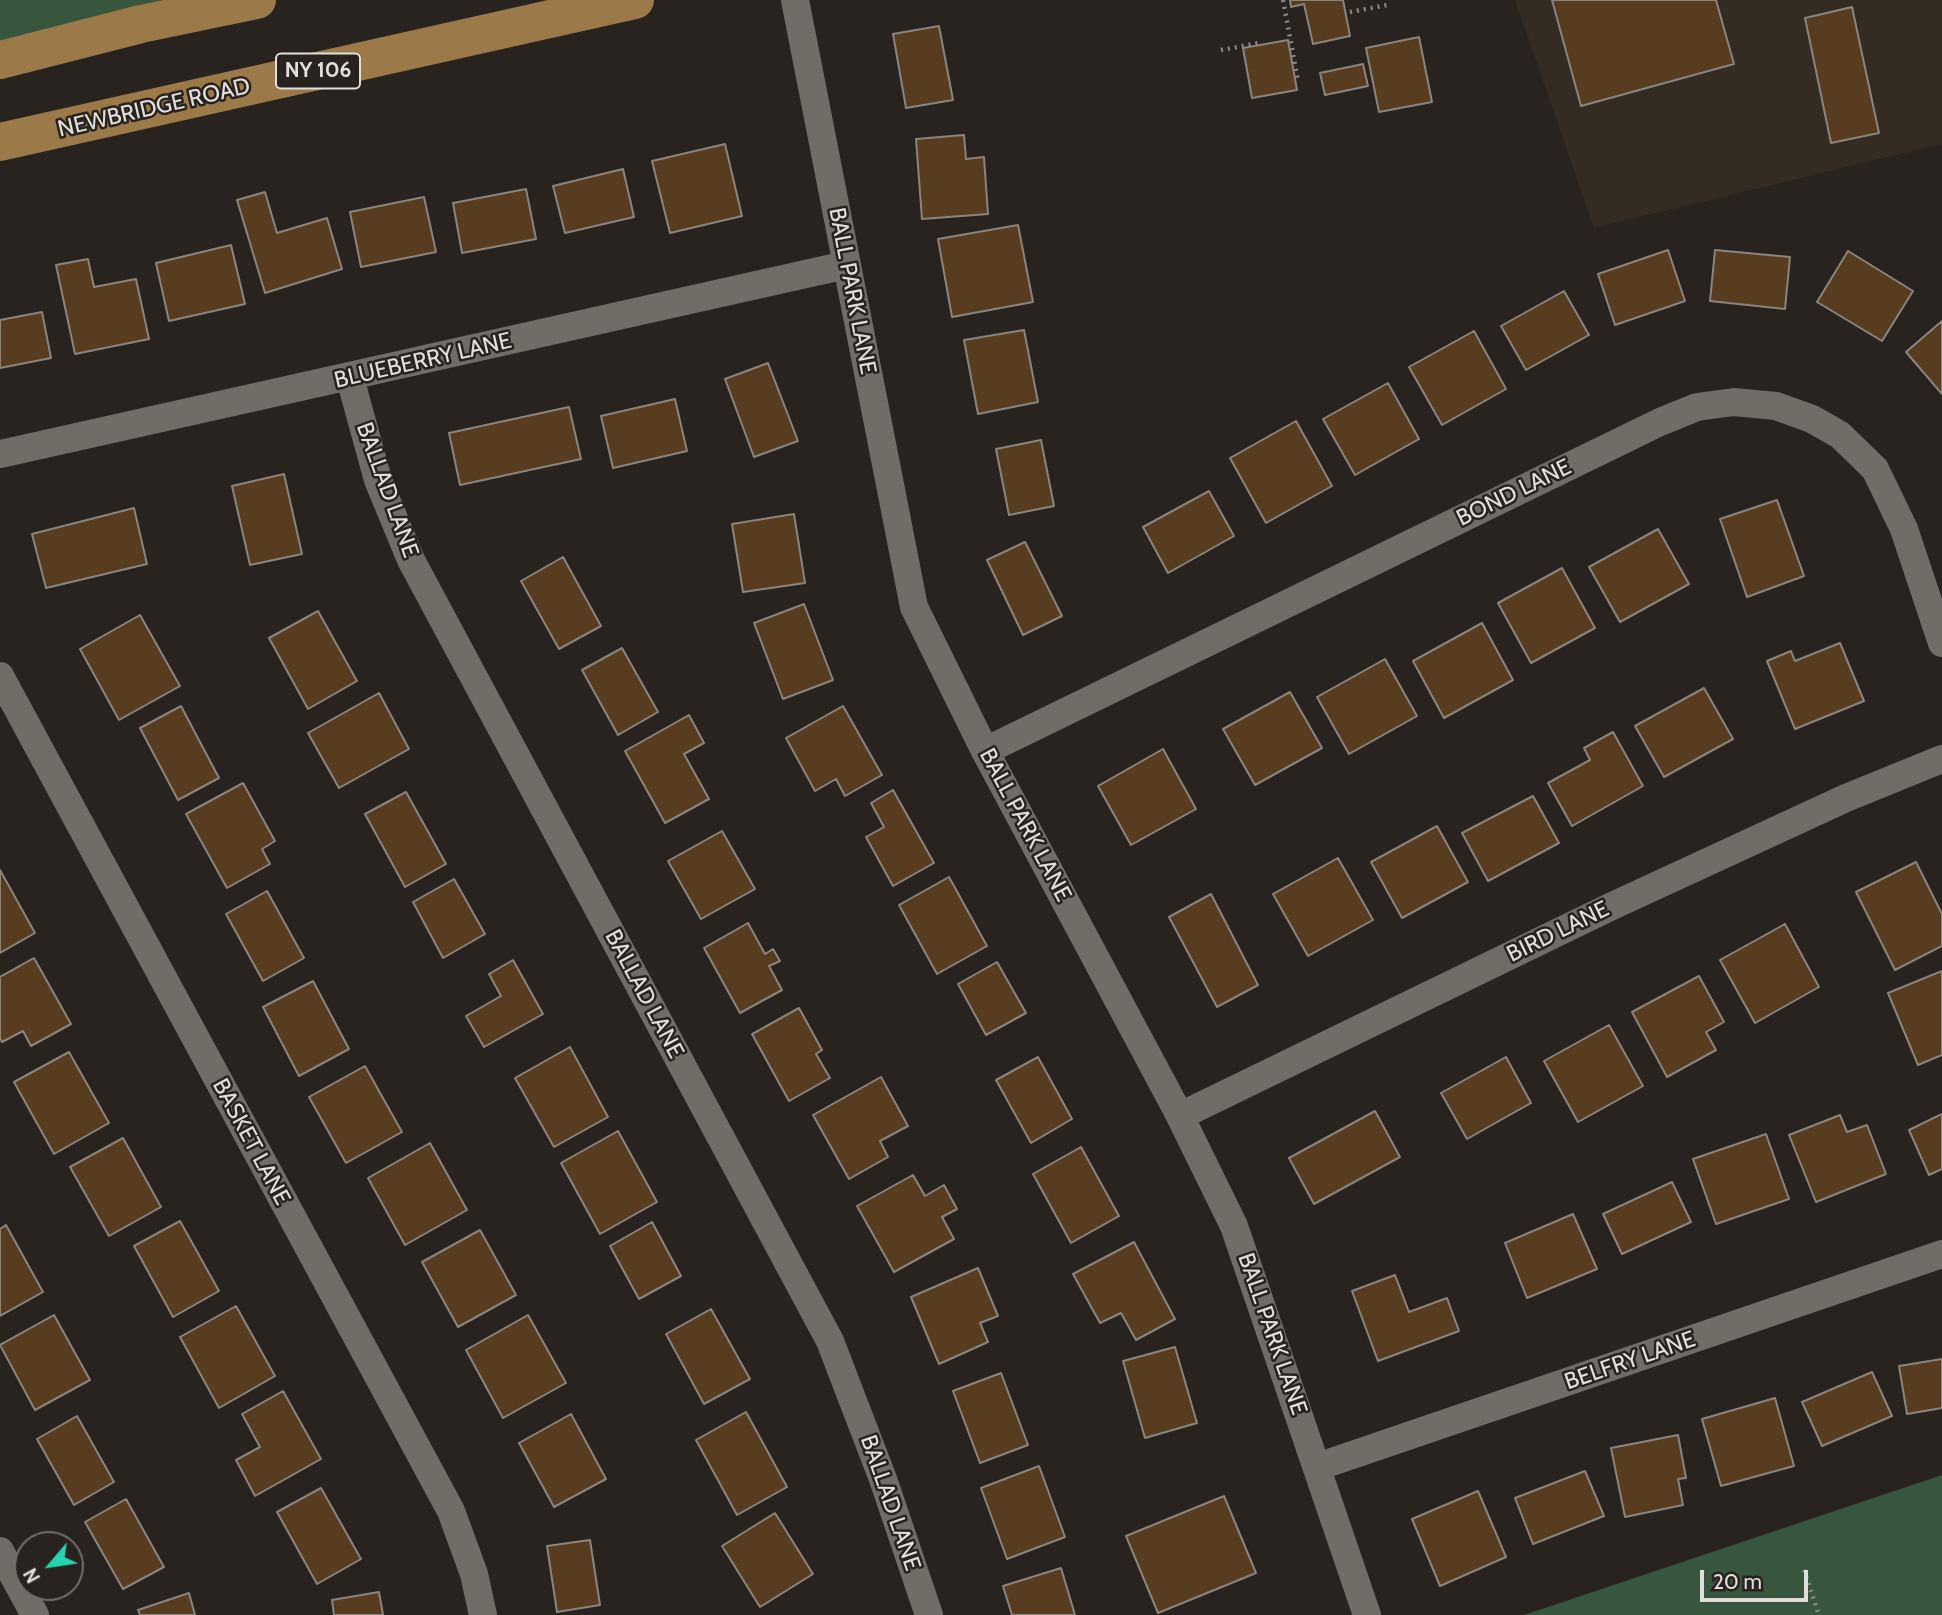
<!DOCTYPE html>
<html>
<head>
<meta charset="utf-8">
<style>
  body { margin:0 }
  #map { position:relative; width:1942px; height:1615px; overflow:hidden; background:#28231e; font-family:Cabin,sans-serif }
  canvas { display:block }
  .north { position:absolute; left:14px; top:1531px; width:70px; height:70px; box-sizing:border-box; background:#28231e; border:2px solid #726e6a; border-radius:50%; rotate:241deg; font-size:19px; font-weight:700; line-height:28px; text-align:center; color:#e2dfdb }
  .north::after { content:''; display:block; margin:auto; width:24px; height:32px; background:#24d5af; clip-path:polygon(50% 0,100% 100%,50% 72%,0 100%) }
  .scale { position:absolute; left:1700px; top:1570px; width:108px; height:32px; box-sizing:border-box; border:4px solid #e2dfdb; border-top:0; padding-left:9px; font-size:21px; line-height:24px; white-space:nowrap; color:#e2dfdb; -webkit-text-stroke:5px #28231e; paint-order:stroke }
</style>
</head>
<body>
<div id="map">
<canvas width="1942" height="1615"></canvas>
<div class="north">N</div>
<div class="scale">20 m</div>
</div>
<script>
const context = document.querySelector('canvas').getContext('2d');
context.lineJoin = 'round';
function fill(path, color) { context.fillStyle = color; context.fill(path, 'evenodd'); }
const shape = rows => new Path2D(rows.map(r => 'M' + r).join(''));
function trace(path, color, width, dash) { context.strokeStyle = color; context.lineWidth = width; context.lineCap = dash ? 'butt' : 'round'; context.setLineDash(dash || []); context.stroke(path); }
function label(font, color, halo, rows, align = 'center') {
  context.font = font + ' Cabin,sans-serif'; context.lineWidth = 5; context.setLineDash([]); context.textBaseline = 'middle'; context.strokeStyle = halo; context.fillStyle = color; for (const [text, x, y, turn = 0] of rows) {
    context.save(); context.translate(x, y); context.rotate((+turn || 0) * Math.PI / 180); context.textAlign = isNaN(turn) ? turn : align; if (halo) context.strokeText(text, 0, 0); context.fillText(text, 0, 0); context.restore();
  }
}
fill(shape([
  [1515,0,1942,0,1942,144,1594,228]
]), '#342b22');
fill(shape([
  [0,0,160,0,168,17,0,58],
  [1942,1475,1942,1615,1524,1615]
]), '#38553d');
const building = shape([
  [1290,0,1343,0,1350,36,1313,44,1304,4,1291,7,1290,0],
  [1552,0,1716,0,1734,64,1581,106,1552,0],
  [1852,7,1879,133,1831,143,1805,18,1852,7],
  [939,26,953,100,906,108,893,34,939,26],
  [1419,37,1432,102,1379,112,1366,48,1419,37],
  [1288,40,1297,90,1252,98,1243,48,1288,40],
  [1363,64,1368,86,1325,95,1320,73,1363,64],
  [964,135,966,159,984,157,988,214,922,219,916,139,964,135],
  [725,144,742,216,670,233,652,161,725,144],
  [623,169,634,217,565,233,553,186,623,169],
  [526,189,536,239,462,253,453,203,526,189],
  [265,192,277,233,327,218,342,269,265,293,237,200,265,192],
  [424,197,436,252,361,267,350,212,424,197],
  [1018,225,1033,302,952,317,938,239,1018,225],
  [231,245,245,304,169,321,156,263,231,245],
  [1668,250,1685,301,1615,325,1598,274,1668,250],
  [1715,250,1790,257,1785,309,1710,301,1715,250],
  [1848,251,1913,291,1882,341,1817,302,1848,251],
  [88,259,94,287,136,279,149,339,75,354,56,265,88,259],
  [1564,291,1589,335,1526,370,1501,326,1564,291],
  [42,312,51,358,0,368,0,320,42,312],
  [1942,321,1942,394,1906,352,1942,321],
  [1024,330,1038,402,978,414,964,340,1024,330],
  [1474,331,1506,389,1442,425,1409,367,1474,331],
  [768,363,798,441,754,457,725,379,768,363],
  [1388,383,1419,439,1355,475,1323,419,1388,383],
  [675,399,687,451,613,468,601,416,675,399],
  [569,407,581,459,460,485,449,433,569,407],
  [1296,421,1332,486,1266,523,1230,458,1296,421],
  [1041,440,1054,506,1009,515,996,449,1041,440],
  [284,474,302,554,250,565,232,486,284,474],
  [1209,491,1234,536,1168,573,1143,527,1209,491],
  [1777,500,1804,576,1747,597,1720,519,1777,500],
  [134,508,147,564,46,588,32,534,134,508],
  [794,514,805,583,743,592,732,524,794,514],
  [1658,529,1689,584,1620,622,1589,567,1658,529],
  [1025,542,1062,616,1023,635,987,560,1025,542],
  [563,557,601,626,559,649,521,581,563,557],
  [1562,568,1595,628,1531,663,1498,603,1562,568],
  [804,604,833,680,783,699,754,623,804,604],
  [318,611,357,681,308,709,269,638,318,611],
  [140,615,180,686,119,720,80,649,140,615],
  [1482,623,1513,680,1444,718,1413,661,1482,623],
  [1840,643,1864,701,1795,729,1767,661,1791,651,1795,661,1840,643],
  [622,648,658,712,618,735,582,670,622,648],
  [1385,659,1417,716,1349,754,1317,697,1385,659],
  [1704,688,1733,739,1664,777,1635,726,1704,688],
  [1290,692,1322,748,1255,785,1223,729,1290,692],
  [379,693,409,749,339,788,308,733,379,693],
  [181,706,219,778,178,800,140,728,181,706],
  [843,706,882,775,845,796,836,779,815,791,786,738,843,706],
  [689,715,704,743,684,754,709,799,665,823,625,751,689,715],
  [1613,732,1643,786,1572,826,1548,783,1590,760,1584,748,1613,732],
  [1163,749,1196,809,1131,845,1098,786,1163,749],
  [243,783,275,841,262,849,270,864,227,888,186,814,243,783],
  [893,790,934,863,893,886,866,837,884,827,871,803,893,790],
  [406,792,446,864,405,887,365,814,406,792],
  [1533,796,1559,843,1488,881,1462,833,1533,796],
  [1437,826,1468,882,1402,918,1371,862,1437,826],
  [722,831,755,889,701,919,668,861,722,831],
  [1338,858,1373,920,1308,956,1273,894,1338,858],
  [1916,862,1942,914,1942,946,1895,970,1856,892,1916,862],
  [0,870,35,933,0,953,0,870],
  [949,877,987,946,937,974,899,905,949,877],
  [454,879,485,934,443,958,413,902,454,879],
  [267,891,304,958,263,981,226,914,267,891],
  [1211,894,1258,985,1217,1007,1169,917,1211,894],
  [748,923,765,954,773,949,780,961,769,966,782,990,740,1013,704,948,748,923],
  [1785,924,1819,987,1755,1023,1720,960,1785,924],
  [34,958,71,1024,31,1046,23,1031,2,1042,0,1038,0,977,34,958],
  [513,960,543,1014,484,1047,466,1016,501,996,489,974,513,960],
  [997,962,1026,1013,986,1035,958,984,997,962],
  [1942,971,1942,1055,1918,1065,1888,993,1942,971],
  [1699,976,1724,1022,1706,1032,1716,1050,1667,1077,1632,1012,1699,976],
  [313,981,349,1049,299,1076,263,1007,313,981],
  [799,1008,822,1050,816,1054,830,1078,789,1101,752,1034,799,1008],
  [1609,1025,1643,1086,1578,1122,1544,1061,1609,1025],
  [570,1047,608,1117,554,1147,515,1078,570,1047],
  [69,1052,109,1123,54,1154,14,1082,69,1052],
  [1038,1057,1072,1119,1031,1143,996,1080,1038,1057],
  [1506,1057,1531,1103,1467,1139,1441,1093,1506,1057],
  [365,1066,402,1132,346,1163,309,1097,365,1066],
  [881,1077,908,1126,880,1141,888,1157,849,1179,813,1115,881,1077],
  [1375,1111,1400,1157,1314,1204,1289,1158,1375,1111],
  [1942,1114,1942,1169,1929,1175,1909,1130,1942,1114],
  [1840,1115,1847,1132,1867,1125,1886,1174,1816,1202,1789,1135,1840,1115],
  [618,1131,657,1202,600,1234,561,1163,618,1131],
  [1766,1134,1789,1199,1716,1224,1693,1159,1766,1134],
  [123,1138,161,1207,109,1236,70,1167,123,1138],
  [430,1143,467,1210,405,1245,368,1178,430,1143],
  [1081,1147,1119,1216,1071,1243,1033,1174,1081,1147],
  [913,1175,925,1196,944,1185,957,1209,942,1217,954,1239,894,1272,857,1206,913,1175],
  [1672,1182,1691,1222,1622,1254,1603,1214,1672,1182],
  [1573,1214,1597,1269,1527,1298,1505,1243,1573,1214],
  [180,1221,219,1291,173,1317,134,1246,180,1221],
  [652,1222,681,1276,639,1299,610,1246,652,1222],
  [6,1225,43,1292,0,1316,0,1229,6,1225],
  [480,1230,516,1295,458,1327,422,1262,480,1230],
  [1134,1242,1175,1319,1136,1340,1121,1313,1100,1323,1073,1274,1134,1242],
  [978,1268,998,1316,980,1323,988,1342,939,1364,911,1297,978,1268],
  [1395,1275,1409,1312,1447,1298,1459,1331,1378,1361,1352,1291,1395,1275],
  [236,1306,275,1376,219,1408,180,1337,236,1306],
  [711,1309,750,1379,704,1404,666,1334,711,1309],
  [54,1315,90,1380,35,1410,0,1345,54,1315],
  [528,1315,566,1383,503,1418,466,1350,528,1315],
  [1175,1347,1197,1423,1145,1438,1123,1361,1175,1347],
  [1942,1359,1942,1408,1907,1414,1899,1366,1942,1359],
  [1872,1372,1892,1416,1822,1446,1802,1402,1872,1372],
  [1001,1373,1028,1445,980,1463,953,1391,1001,1373],
  [283,1391,321,1459,255,1496,236,1460,260,1447,242,1414,283,1391],
  [1775,1398,1794,1466,1721,1486,1702,1419,1775,1398],
  [746,1412,787,1487,737,1515,696,1440,746,1412],
  [571,1414,606,1479,554,1507,519,1443,571,1414],
  [77,1416,114,1482,74,1505,37,1439,77,1416],
  [1678,1435,1686,1478,1678,1479,1683,1505,1625,1517,1611,1448,1678,1435],
  [1039,1466,1065,1537,1007,1559,981,1488,1039,1466],
  [1585,1471,1604,1516,1533,1544,1515,1498,1585,1471],
  [321,1488,361,1559,317,1584,277,1512,321,1488],
  [1478,1491,1506,1557,1440,1586,1412,1519,1478,1491],
  [1224,1496,1256,1573,1158,1613,1126,1536,1224,1496],
  [126,1499,164,1567,123,1589,85,1522,126,1499],
  [775,1513,813,1574,760,1607,722,1546,775,1513],
  [590,1540,600,1605,557,1612,547,1546,590,1540],
  [1061,1568,1075,1615,1012,1615,1003,1586,1061,1568],
  [379,1592,383,1615,334,1615,332,1600,379,1592],
  [189,1593,195,1615,140,1615,138,1610,189,1593]
]);
fill(building, '#583c1f');
trace(building, '#8a847f', 2);
trace(shape([
  [1283,0,1298,81],
  [1350,12,1387,5],
  [1221,50,1259,43],
  [1804,1570,1819,1615]
]), '#8d8985', 4.5, [2, 5]);
trace(shape([
  [795,0,914,607,985,751,1180,1116,1234,1226,1367,1615],
  [350,378,378,480,411,560,830,1341,883,1479,929,1615],
  [0,454,846,265],
  [0,676,451,1511,474,1574,483,1615],
  [985,751,1660,422,1697,407,1734,402,1776,406,1812,419,1840,435,1875,469,1904,529,1942,643],
  [1180,1116,1610,907,1846,798,1942,759],
  [1317,1467,1942,1254],
  [0,1551,35,1615]
]), '#726c66', 28);
trace(shape([
  [0,60,141,24,257,0],
  [0,142,635,0]
]), '#9b7948', 38);
for (const [x, y, w] of [
  [318,71,84]
]) { const box = new Path2D(); box.roundRect(x - w / 2, y - 17.5, w, 35, 5); context.fillStyle = '#28231e'; context.fill(box); trace(box, '#e2dfdb', 2); }
label('bold 21px', '#e2dfdb', null, [
  ["NY 106",318,71]
]);
label('23px', '#e2dfdb', '#28231e', [
  ["NEWBRIDGE ROAD",154,108,-13],
  ["BALL PARK LANE",852,291,79],
  ["BLUEBERRY LANE",423,361,-13],
  ["BALLAD LANE",387,490,70],
  ["BOND LANE",1514,493,-26],
  ["BALL PARK LANE",1025,825,62],
  ["BIRD LANE",1558,932,-26],
  ["BALLAD LANE",644,994,62],
  ["BASKET LANE",251,1142,62],
  ["BALL PARK LANE",1272,1334,71],
  ["BELFRY LANE",1630,1361,-19],
  ["BALLAD LANE",890,1503,71]
]);
</script>
</body>
</html>
